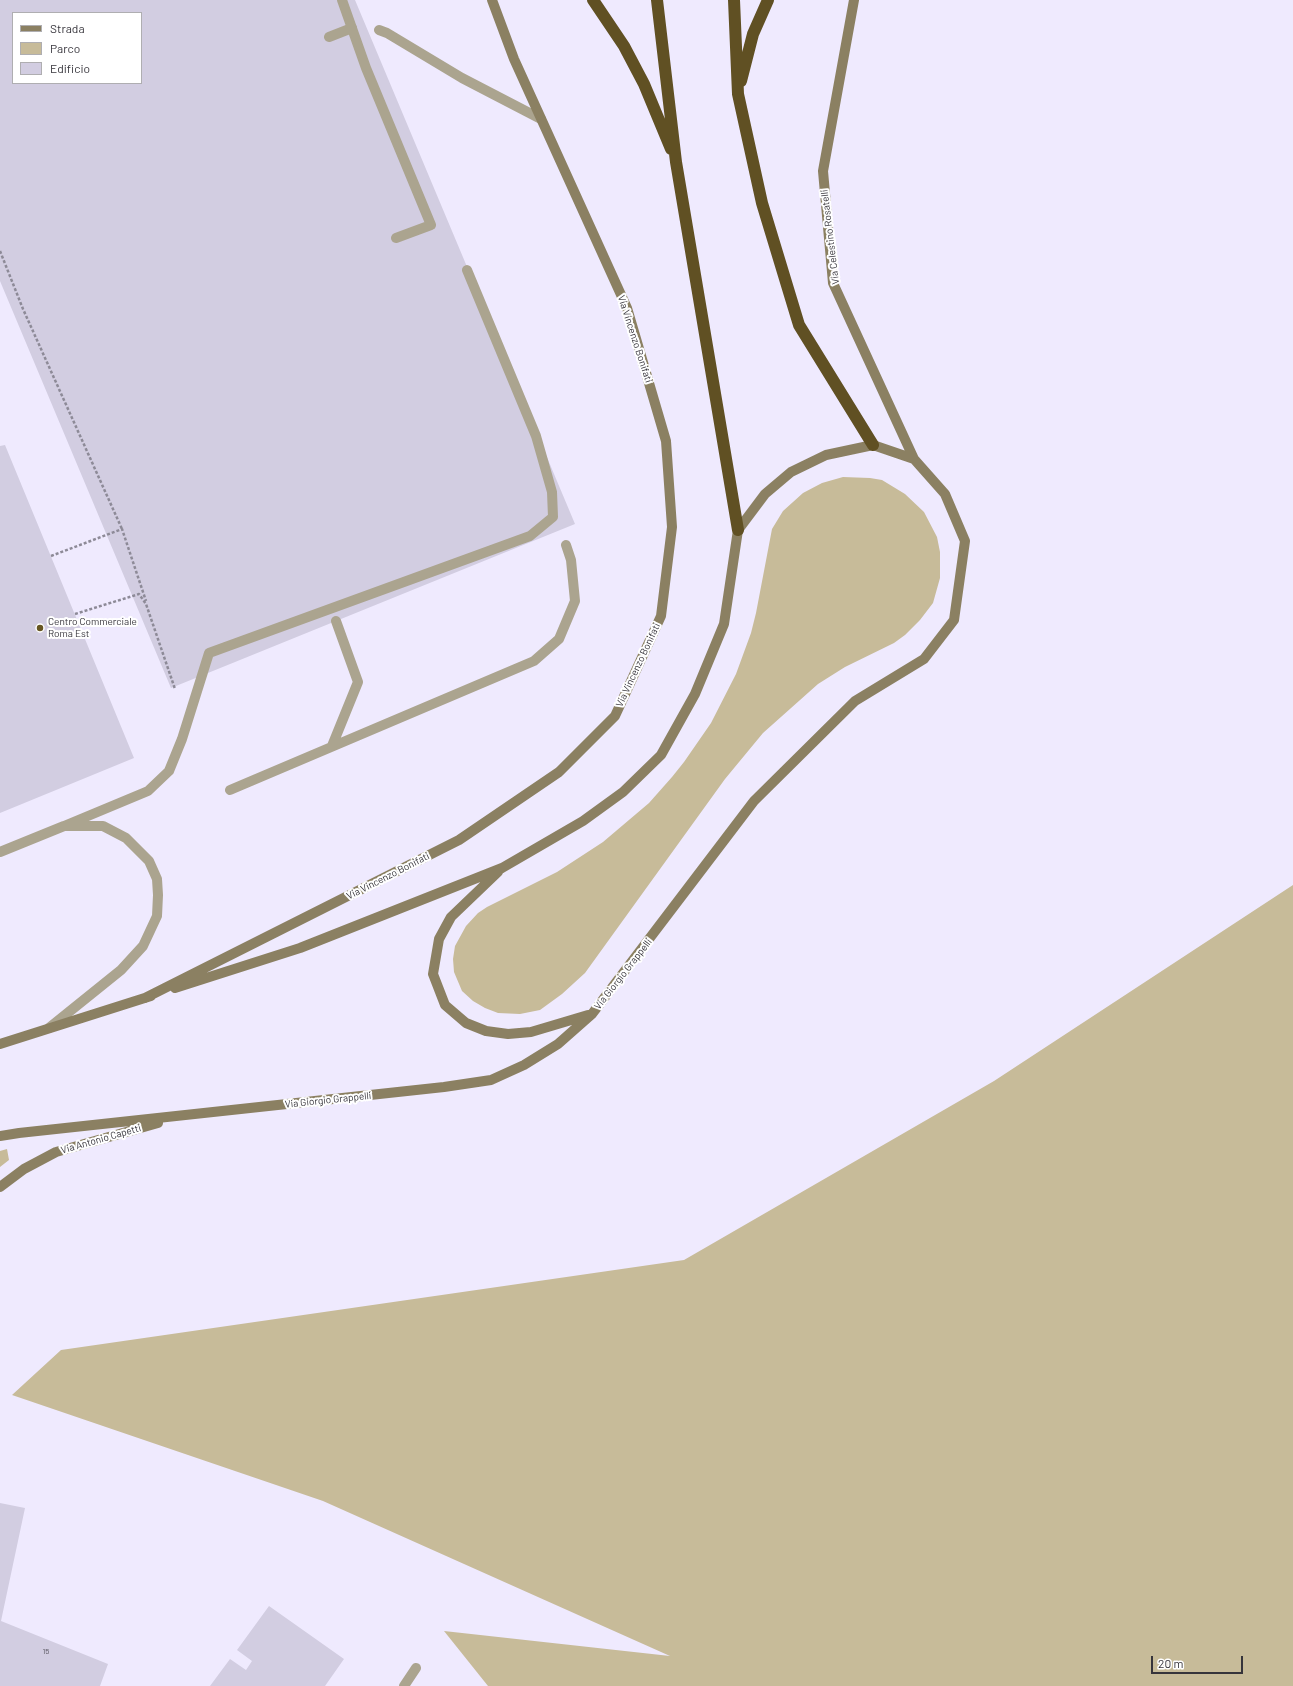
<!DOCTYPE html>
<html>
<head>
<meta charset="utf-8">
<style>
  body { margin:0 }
  #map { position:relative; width:1293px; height:1686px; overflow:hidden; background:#efeafe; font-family:Barlow,sans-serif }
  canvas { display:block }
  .legend { position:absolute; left:12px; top:12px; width:130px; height:72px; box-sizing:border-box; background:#fff; border:1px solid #afaeb1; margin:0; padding:5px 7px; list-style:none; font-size:12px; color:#36343b }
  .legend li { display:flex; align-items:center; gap:8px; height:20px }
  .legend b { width:20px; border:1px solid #afaeb1 }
  .scale { position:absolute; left:1151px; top:1656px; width:92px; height:18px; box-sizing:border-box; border:2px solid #36343b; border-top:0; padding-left:5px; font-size:12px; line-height:14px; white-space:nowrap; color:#36343b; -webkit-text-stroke:3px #fff; paint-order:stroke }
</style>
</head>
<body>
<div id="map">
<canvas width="1293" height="1686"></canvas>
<ul class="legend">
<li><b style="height:5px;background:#8b8062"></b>Strada</li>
<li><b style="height:11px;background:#c7bb99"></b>Parco</li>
<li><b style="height:11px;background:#d2cde1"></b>Edificio</li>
</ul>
<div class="scale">20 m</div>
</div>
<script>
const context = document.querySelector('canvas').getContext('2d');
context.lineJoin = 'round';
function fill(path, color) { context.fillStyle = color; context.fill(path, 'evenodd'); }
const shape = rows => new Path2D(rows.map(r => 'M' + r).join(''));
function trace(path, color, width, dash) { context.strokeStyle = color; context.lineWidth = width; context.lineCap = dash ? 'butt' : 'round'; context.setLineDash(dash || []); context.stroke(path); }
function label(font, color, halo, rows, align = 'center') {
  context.font = font + ' Barlow,sans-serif'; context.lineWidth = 4; context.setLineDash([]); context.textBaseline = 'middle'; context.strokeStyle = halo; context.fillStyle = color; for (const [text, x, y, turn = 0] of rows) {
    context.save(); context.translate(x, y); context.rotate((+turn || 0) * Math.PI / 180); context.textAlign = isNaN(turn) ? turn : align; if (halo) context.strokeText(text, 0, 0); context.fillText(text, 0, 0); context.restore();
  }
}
fill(shape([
  [843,477,870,478,882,480,905,494,924,512,937,537,940,552,940,578,933,603,920,620,905,635,894,643,845,667,818,684,763,733,725,779,585,973,562,994,540,1010,520,1014,498,1013,485,1008,473,1001,462,991,454,972,453,959,455,946,466,926,478,913,487,907,557,872,603,842,649,803,672,777,684,762,711,723,736,674,751,633,756,613,772,529,783,511,803,493,822,483],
  [1293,885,1293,1686,488,1686,444,1631,670,1656,323,1501,12,1395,61,1350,684,1260,994,1081],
  [7,1149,9,1160,0,1167,0,1151]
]), '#c7bb99');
fill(shape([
  [0,0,355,0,575,524,171,688,0,281],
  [13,13,141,13,141,83,13,83],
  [5,445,134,758,0,813,0,446],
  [0,1503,25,1508,1,1621,108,1664,100,1686,0,1686],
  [269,1606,344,1659,325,1686,210,1686,230,1659,246,1670,252,1661,237,1650]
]), '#d2cde1');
trace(shape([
  [0,251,23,309,122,529],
  [51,556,122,529,146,601],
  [75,614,139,594,146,604,175,689]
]), '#8d8a97', 2.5, [3, 2]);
trace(shape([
  [379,30,387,33,462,78,541,119],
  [329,37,352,28],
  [332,746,358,682,336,621],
  [230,790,534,661,559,639,575,601,571,560,566,545],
  [64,826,148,791,169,771,182,739,209,653,530,536,553,517,552,492,536,436,467,270],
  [0,852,64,826,103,826,126,838,149,861,157,879,158,895,157,916,143,946,121,970,49,1028]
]), '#aba48f', 10);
trace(shape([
  [404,1686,416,1668]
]), '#aba48f', 10);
trace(shape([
  [498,872,451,917,439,939,433,974,445,1005,466,1023,486,1031,508,1034,531,1032,588,1015],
  [175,988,300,948,502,868,583,821,623,792,661,755,695,694,724,624,738,530,765,494,791,472,826,455,873,445,914,459],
  [145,998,459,840,559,772,615,716,661,616,672,527,666,441,627,308,514,59,492,0],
  [0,1044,151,996],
  [0,1136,19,1133,444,1087,491,1080,524,1065,558,1044,592,1014,754,801,855,701,924,659,954,620,965,541,945,494,914,459,833,283,823,171,854,0],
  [0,1187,24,1169,56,1152,158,1123]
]), '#8b8062', 10);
trace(shape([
  [593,0,624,46,644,84,671,149],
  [657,0,676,162,738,530],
  [734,0,738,94,762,203,799,325,873,445],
  [741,81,753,34,768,0]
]), '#605023', 12);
trace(shape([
  [342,0,366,68,431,225,396,238]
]), '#aba48f', 10);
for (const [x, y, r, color] of [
  [40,628,4,"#652"]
]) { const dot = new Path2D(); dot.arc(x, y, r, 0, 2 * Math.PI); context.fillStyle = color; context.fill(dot); trace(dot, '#fff', 1.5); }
label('8px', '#5d5a64', null, [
  ["15",46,1651]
]);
label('10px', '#36343b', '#fff', [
  ["Via Celestino Rosatelli",830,237,-97],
  ["Via Vincenzo Bonifati",635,339,72],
  ["Via Vincenzo Bonifati",638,665,-65],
  ["Via Vincenzo Bonifati",388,876,-27],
  ["Via Giorgio Grappelli",623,974,-52],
  ["Via Giorgio Grappelli",328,1100,-6],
  ["Via Antonio Capetti",101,1139,-16]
]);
label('10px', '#36343b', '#fff', [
  ["Centro Commerciale",48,622],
  ["Roma Est",48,634]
], 'left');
</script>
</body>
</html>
